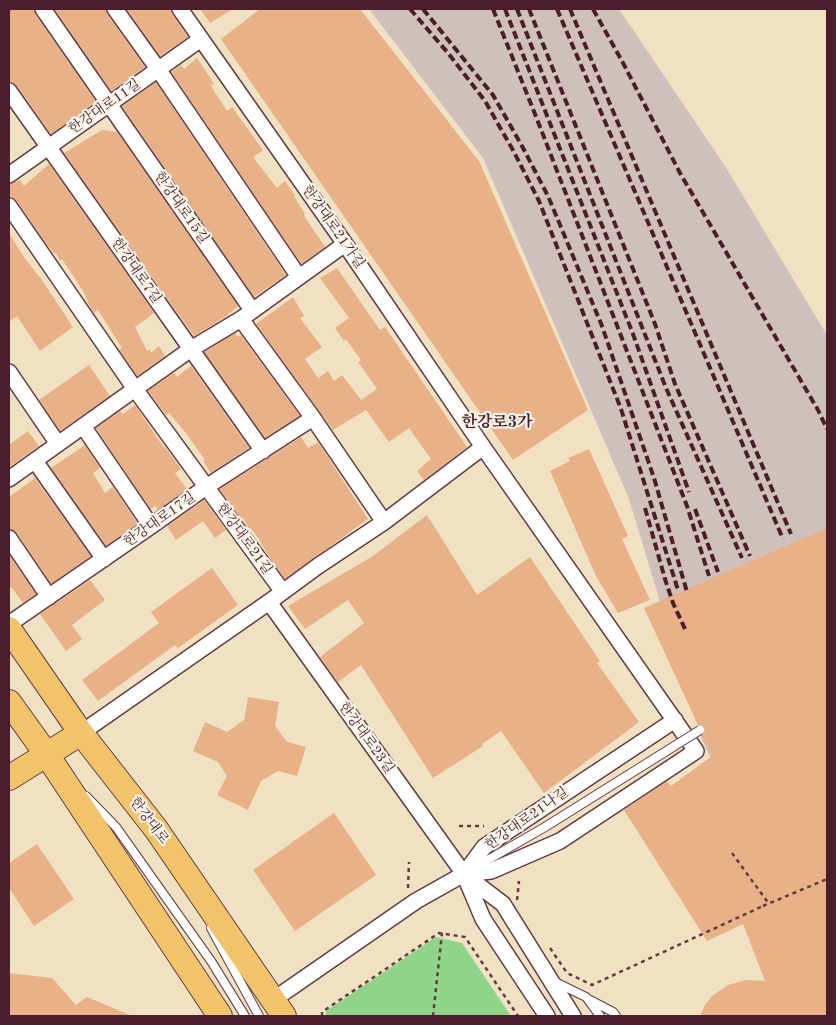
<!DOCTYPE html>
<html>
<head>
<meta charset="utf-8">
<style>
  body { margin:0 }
  #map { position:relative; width:836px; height:1025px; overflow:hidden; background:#efe1c1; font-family:"Old Standard TT",serif }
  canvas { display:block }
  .frame { position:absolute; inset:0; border:10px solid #4a1f2b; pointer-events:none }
</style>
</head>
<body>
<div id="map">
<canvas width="836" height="1025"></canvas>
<div class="frame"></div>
</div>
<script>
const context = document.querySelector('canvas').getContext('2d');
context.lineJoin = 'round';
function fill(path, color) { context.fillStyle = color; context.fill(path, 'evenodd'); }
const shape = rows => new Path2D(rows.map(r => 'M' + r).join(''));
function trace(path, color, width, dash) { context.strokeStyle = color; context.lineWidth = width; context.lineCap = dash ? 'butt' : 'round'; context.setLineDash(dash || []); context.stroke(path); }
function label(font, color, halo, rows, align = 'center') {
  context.font = font + ' "Old Standard TT","Noto Serif KR",serif'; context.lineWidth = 4.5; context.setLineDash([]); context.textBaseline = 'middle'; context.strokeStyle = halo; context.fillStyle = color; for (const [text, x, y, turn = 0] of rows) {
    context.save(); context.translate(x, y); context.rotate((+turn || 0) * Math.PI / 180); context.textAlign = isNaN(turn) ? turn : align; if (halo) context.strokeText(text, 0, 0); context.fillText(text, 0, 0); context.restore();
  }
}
fill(shape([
  [369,9,619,9,725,166,827,335,827,1016,701,737,629,499,483,158]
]), '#d0c0bc');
fill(shape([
  [436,937,462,943,511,1016,326,1016,326,1011]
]), '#90d48c');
fill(shape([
  [9,9,34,9,35,14,96,102,51,134,17,86,9,82],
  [54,9,106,9,107,14,145,67,111,91],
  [126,9,171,9,172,14,188,37,160,56],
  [200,9,233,9,210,23],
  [260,9,360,9,479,161,588,410,513,460,221,39],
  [197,58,214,84,211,86,227,111,232,107,263,150,253,157,277,188,285,181,295,195,294,196,305,214,304,216,325,247,301,264,171,72,181,65,184,69],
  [156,82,286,275,254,297,122,106],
  [102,130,117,132,238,306,225,317,194,336,64,153],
  [49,164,154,313,135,327,147,351,150,350,151,353,159,346,165,356,137,376,119,350,122,348,98,310,94,313,87,302,88,301,83,291,62,259,60,261,56,253,55,254,46,244,17,201,9,196,9,184,20,180,24,186],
  [9,233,24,257,42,280,73,327,40,351,17,316,9,322],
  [337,268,380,330,385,327,467,447,424,480,417,471,431,459,409,428,389,442,366,410,333,430,256,324,293,297,304,316,300,318,322,347,305,359,318,378,328,371,334,381,342,375,361,400,377,389,358,362,361,360,346,339,344,341,335,328,349,318,320,278],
  [235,333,238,337,241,335,300,416,265,438,204,352],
  [89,365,110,396,60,431,39,400],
  [191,366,249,448,211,473,203,461,205,460,186,433,169,413,166,415,148,391,174,373,177,377],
  [135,405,164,448,165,447,181,469,175,473,187,489,158,510,155,506,150,509,96,428,120,411,123,414],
  [28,431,39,446,9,467,9,445],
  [301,437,308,448,318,442,368,519,285,579,269,557,259,539,251,528,249,529,243,518,241,519,220,489],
  [85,445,100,468,93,473,105,493,113,487,138,524,106,546,51,468],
  [589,449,628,536,622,539,650,600,618,613,596,576,550,471,570,461,568,458],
  [35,478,91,556,51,584,17,533,9,529,9,497],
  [204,500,226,530,215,538,203,521,176,540,167,526],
  [427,515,477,595,530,557,600,661,597,663,639,722,544,793,501,731,482,744,483,746,433,778,361,665,338,682,320,657,364,623,348,600,305,629,288,606,373,556],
  [827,528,827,1016,700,1016,705,1005,712,996,728,985,746,980,765,981,743,924,707,941,624,810,667,781,671,786,712,756,702,735,705,732,705,727,702,725,698,725,644,608],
  [9,554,36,594,23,603,12,588,9,588],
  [212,568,238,605,178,648,175,645,98,701,82,680,159,623,151,612],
  [90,580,105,600,72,625,82,639,66,651,40,614],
  [248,697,279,702,275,726,287,742,306,747,297,776,278,771,261,781,248,810,217,795,227,776,218,762,193,751,205,722,227,732,244,720],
  [334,813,376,875,295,931,253,870],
  [37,844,74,899,34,926,9,888,9,863],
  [9,973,52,978,76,1005,87,997,132,1016,9,1016]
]), '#e9b187');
const service = shape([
  [86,796,116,827,211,961,245,1016],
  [472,869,545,827],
  [211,928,259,1016],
  [555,982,586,997,600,1016],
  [588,999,613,1012,616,1016]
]);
const minor = shape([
  [43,9,252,310],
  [115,9,158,69,299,277],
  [180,9,345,244,483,447,696,751,560,841,491,871,464,874,416,901,273,1000],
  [9,91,263,451],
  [9,175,201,39],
  [9,206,135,389,283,592],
  [241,319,313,418,384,522],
  [9,372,58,444],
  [83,426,151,526],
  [35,461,104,559],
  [9,479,191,349,241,319,345,244],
  [9,538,49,597],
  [269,602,464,874,483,919,547,1016],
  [9,624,151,526,206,487,313,418],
  [81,733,269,602,318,566,384,522,483,447],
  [464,874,484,847,675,720],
  [465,875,503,904,573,1016]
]);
const primary = shape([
  [9,629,81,733,156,829,284,1016],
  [9,702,47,755,220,1016],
  [9,778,81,733]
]);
trace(service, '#633c42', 10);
trace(minor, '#633c42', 18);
trace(primary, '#633c42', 26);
trace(shape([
  [459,826,484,826],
  [732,853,769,904],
  [408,888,409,862],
  [517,900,519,881],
  [550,948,567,973,592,985,763,906],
  [322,1016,322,1012,439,933,465,937,518,1016],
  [433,1016,442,933]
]), '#633c42', 2.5, [4, 4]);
trace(service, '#fff', 8);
trace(minor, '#fff', 15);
trace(primary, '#f1c36a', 24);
trace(shape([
  [410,9,448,53,485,101,514,152,539,201,621,409,678,590],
  [423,9,493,95,522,146,548,196,602,326,654,478,687,592],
  [493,9,535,114,687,506,709,576],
  [505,9,633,334,689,492],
  [517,9,666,388,742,558],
  [529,9,655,324,675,384,750,556],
  [557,9,783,539],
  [570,9,791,534],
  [593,9,622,61,680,173,818,410,827,429],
  [645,508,665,579,673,603,685,629],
  [695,509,718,572]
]), '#4a1f2b', 4, [8, 4]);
const serviceBridge = shape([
  [545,827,700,730]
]);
trace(serviceBridge, '#633c42', 10, []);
trace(shape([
  [763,906,827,879]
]), '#633c42', 2.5, [4, 4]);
trace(serviceBridge, '#fff', 8);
label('14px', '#4a1f2b', '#f7f3e8', [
  ["한강대로11길",105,107,-35],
  ["한강대로15길",181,208,55],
  ["한강대로21가길",333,227,55],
  ["한강대로7길",136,271,55],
  ["한강대로17길",160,520,-35],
  ["한강대로21길",244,539,54],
  ["한강대로23길",366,738,54],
  ["한강대로21나길",527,819,-35],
  ["한강대로",149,821,53]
]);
label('bold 16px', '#4a1f2b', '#f7f3e8', [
  ["한강로3가",497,423]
]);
</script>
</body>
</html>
